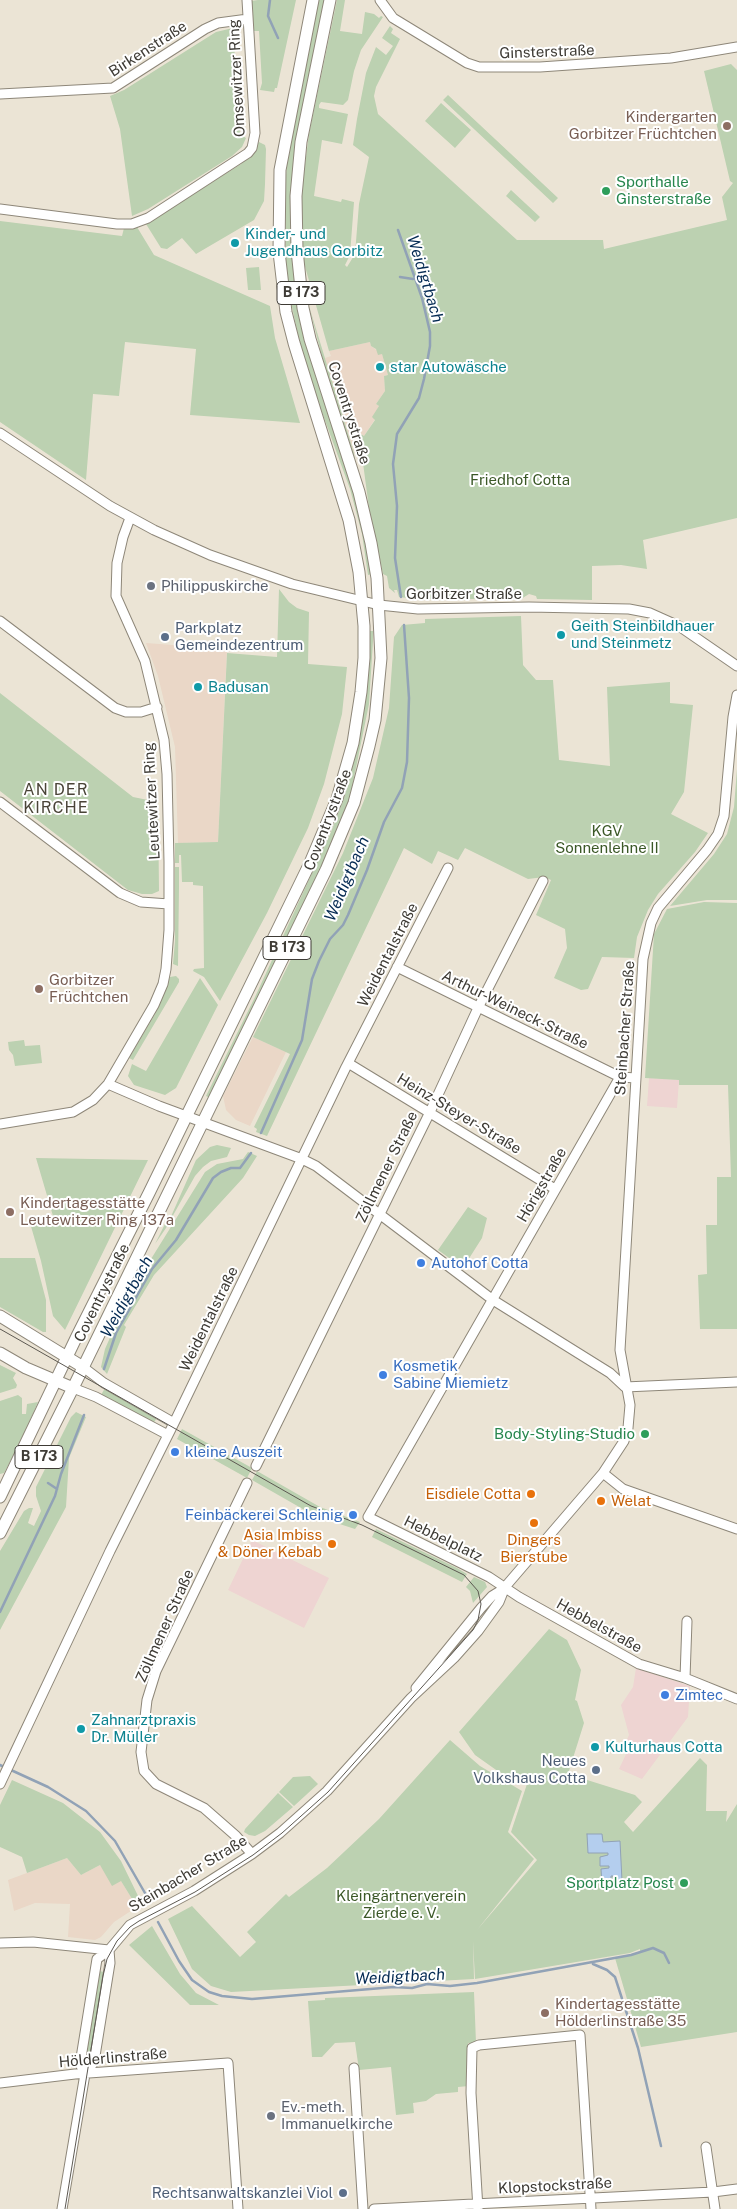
<!DOCTYPE html>
<html>
<head>
<meta charset="utf-8">
<style>
  body { margin:0 }
  canvas { display:block; background:#ebe4d5 }
</style>
</head>
<body>
<canvas width="737" height="2209"></canvas>
<script>
const context = document.querySelector('canvas').getContext('2d');
context.lineJoin = 'round';
function fill(path, color) { context.fillStyle = color; context.fill(path, 'evenodd'); }
const shape = rows => new Path2D(rows.map(r => 'M' + r).join(''));
function trace(path, color, width, dash) { context.strokeStyle = color; context.lineWidth = width; context.lineCap = dash ? 'butt' : 'round'; context.setLineDash(dash || []); context.stroke(path); }
function label(font, color, halo, rows, align = 'center') {
  context.font = font + ' "Public Sans",sans-serif'; context.lineWidth = 4; context.setLineDash([]); context.textBaseline = 'middle'; context.strokeStyle = halo; context.fillStyle = color; for (const [text, x, y, turn = 0] of rows) {
    context.save(); context.translate(x, y); context.rotate((+turn || 0) * Math.PI / 180); context.textAlign = isNaN(turn) ? turn : align; if (halo) context.strokeText(text, 0, 0); context.fillText(text, 0, 0); context.restore();
  }
}
fill(shape([
  [370,342,371,346,382,354,388,375,384,376,385,391,376,404,379,406,375,419,364,436,359,434,361,451,354,453,325,358,331,356,329,351],
  [146,643,227,649,218,842,178,843,175,747,158,676],
  [253,1037,286,1052,250,1126,236,1120,226,1110,223,1096],
  [67,1858,81,1875,100,1865,121,1881,137,1907,114,1922,101,1937,95,1940,68,1937,70,1904,35,1903,14,1911,8,1880]
]), '#ead7c7');
fill(shape([
  [649,1078,679,1080,677,1108,647,1106],
  [252,1540,329,1578,304,1628,228,1590],
  [636,1668,690,1686,688,1717,642,1779,619,1769,628,1750,623,1748,629,1735,621,1705,633,1687]
]), '#eed4d2');
fill(shape([
  [258,0,296,0,277,88,275,88,274,92,260,90,262,83,259,31,253,31,251,1],
  [319,0,326,0,291,190,292,261,307,347,358,508,372,574,368,575,362,534,350,489,304,363,292,307,286,268,285,189,287,163,296,108],
  [337,0,345,0,340,31,362,34,365,12,374,14,379,18,381,16,383,17,361,50,354,71,348,100,343,105,321,102,319,105,319,108,348,114,342,144,322,140,314,196,341,202,342,199,354,202,350,255,345,265,347,267,355,254,359,204,369,157,353,145,357,119,366,73,376,47,386,55,393,46,382,38,390,26,393,29,391,33,400,39,376,87,374,96,378,114,517,240,603,240,604,249,727,220,722,197,733,183,730,181,704,71,731,64,737,70,737,518,643,540,647,569,621,565,592,566,592,600,537,599,536,596,529,594,521,599,415,599,399,597,397,590,394,590,395,593,389,588,387,576,383,574,369,508,359,433,364,436,375,420,372,417,379,406,376,404,385,391,384,376,388,375,382,354,378,355,376,349,371,346,370,342,329,351,302,256,302,187,309,134],
  [233,28,240,134,246,138,242,147,232,156,148,209,132,216,120,129,110,96,124,90,216,32],
  [448,95,558,198,553,203,443,100],
  [441,103,471,130,455,148,425,121],
  [259,142,265,145,266,149,265,184,264,201,254,220,196,254,182,238,167,249,161,248,146,224,241,164,250,155],
  [511,190,540,217,535,222,506,196],
  [0,221,122,236,124,228,137,227,154,255,270,306,275,338,300,423,190,415,196,349,125,342,119,396,93,394,86,480,0,422],
  [259,267,261,290,248,290,246,268],
  [309,306,354,453,355,462,328,380],
  [279,589,289,602,297,608,309,612,308,664,347,667,342,714,324,784,308,828,267,913,220,1001,204,977,193,971,194,969,204,968,203,886,193,885,193,882,182,882,181,855,179,855,179,863,175,863,175,843,218,842,227,653,277,657],
  [521,616,523,665,536,680,553,680,559,760,610,766,607,687,670,682,670,703,693,705,684,792,671,814,708,833,695,852,658,894,648,910,637,937,634,958,602,957,588,989,581,990,554,978,567,948,565,929,536,915,551,880,544,877,528,879,465,848,458,860,438,851,432,864,404,848,267,1136,256,1132,257,1129,254,1127,290,1054,253,1037,343,853,373,778,389,708,394,637,402,625,425,623,425,619],
  [369,631,373,631,373,641,369,704,350,797,343,819,319,873,210,1098,206,1096,255,997,331,832,344,798,358,746,366,699,370,654],
  [0,693,133,797,158,802,159,891,152,894,142,894,128,890,0,791],
  [737,769,737,900,707,900,670,906,714,854,727,834,734,807],
  [175,867,179,867,179,886,178,966,173,964,175,941],
  [704,902,737,903,737,1329,700,1329,698,1275,707,1274,706,1225,717,1225,717,1177,731,1177,728,1085,679,1085,679,1080,645,1078,654,934,667,909],
  [176,976,179,979,179,982,133,1060,129,1058,155,1014,170,977],
  [200,978,218,1005,176,1088,165,1095,134,1085,128,1076,132,1064,146,1071],
  [24,1040,25,1046,40,1045,42,1063,15,1066,13,1055,9,1050,8,1042],
  [217,1145,231,1148,227,1157,211,1161,203,1167,195,1176,166,1228,155,1244,165,1224,169,1221,196,1160,210,1147],
  [248,1152,257,1156,243,1178,154,1275,124,1325,126,1327,107,1374,101,1367,105,1349,120,1315,151,1259,205,1172,217,1164,243,1159],
  [36,1158,148,1160,65,1330,53,1316,41,1261,30,1223,53,1216],
  [468,1207,487,1218,482,1238,463,1268,438,1250],
  [0,1258,35,1258,46,1300,46,1332,43,1332,0,1307],
  [0,1365,16,1373,13,1378,17,1385,16,1388,0,1393],
  [105,1388,158,1416,153,1424,101,1395],
  [18,1395,22,1398,22,1414,26,1414,27,1404,38,1402,19,1445,4,1473,0,1474,0,1401],
  [76,1412,86,1417,69,1458,66,1507,0,1630,0,1551,24,1511,29,1508,33,1508,28,1523,34,1526,41,1511,36,1496,36,1487,71,1417],
  [182,1429,252,1468,247,1478,177,1439],
  [257,1471,320,1507,360,1522,355,1529,315,1516,252,1480],
  [376,1529,457,1568,467,1574,462,1582,372,1537],
  [474,1577,485,1582,487,1587,473,1603,470,1591,466,1587],
  [549,1629,567,1640,581,1670,575,1700,577,1701,584,1723,568,1774,635,1795,642,1802,624,1822,633,1832,700,1758,707,1765,706,1811,727,1811,726,1822,737,1804,737,1784,737,2032,641,2047,615,1958,640,1952,640,1949,630,1953,475,1979,473,1941,474,1979,231,1992,211,1986,192,1969,168,1919,192,1906,240,1957,256,1942,247,1932,286,1894,289,1897,327,1868,379,1819,450,1740,480,1766,522,1791,508,1832,534,1859,477,1930,537,1860,511,1832,527,1784,499,1772,475,1755,459,1732],
  [310,1776,318,1784,294,1806,279,1792,293,1777],
  [12,1780,63,1803,100,1832,121,1861,142,1904,137,1907,121,1881,112,1886,100,1865,81,1875,67,1858,27,1873,22,1857,0,1847,0,1805],
  [278,1793,293,1807,265,1831,255,1836,249,1835,244,1832,245,1829],
  [152,1926,180,1974,196,1993,219,2005,190,2005,129,1945],
  [98,1971,105,1972,91,2052,84,2051],
  [474,1992,476,2043,468,2043,469,2086,458,2087,458,2092,436,2094,426,2101,413,2103,414,2113,396,2115,391,2067,359,2070,355,2042,335,2043,322,2057,312,2057,308,2001,325,2000,325,1998]
]), '#bcd1b1');
const water = shape([
  [587,1834,602,1834,603,1842,620,1841,622,1881,614,1883,613,1876,611,1876,611,1883,602,1883,601,1869,609,1868,609,1866,600,1866,600,1857,608,1855,608,1853,588,1853,587,1834]
]);
fill(water, '#b4ceee');
trace(water, '#91a2b6', 1);
trace(shape([
  [270,0,268,16,278,38],
  [398,230,422,298,430,332,430,346,424,379,419,398,397,434,393,464,397,506,395,558,401,597],
  [400,277,413,279],
  [261,1133,302,1040,312,979,319,961,330,939,343,925,348,915,367,870,384,822,402,788,407,762,409,698,404,625],
  [104,1369,116,1333,152,1269,176,1240,213,1178,221,1172,231,1168,240,1168,251,1153],
  [48,1483,57,1489],
  [0,1612,55,1496,61,1474,84,1415],
  [0,1765,48,1787,86,1811,115,1841,149,1900],
  [158,1922,179,1961,192,1980,209,1992,222,1996,252,1999,394,1987,412,1988,427,1984,450,1986,477,1983,631,1955,653,1948,664,1953,669,1963],
  [593,1964,607,1970,615,1977,638,2048,661,2146]
]), '#91a2b6', 2.5);
const minor = shape([
  [380,0,393,18,467,63,479,67,540,67,671,58,737,47],
  [0,94,113,88,205,29,218,23,248,19],
  [0,209,117,224,132,224,148,218,248,153,252,148,255,133,247,0],
  [0,433,110,506,154,530,210,555,292,584,379,605,418,609,529,607,629,609,650,613,679,626,737,666],
  [0,621,115,708,126,712,141,712,157,707],
  [0,802,120,893,141,902,169,904],
  [397,967,620,1077],
  [348,1063,555,1189],
  [636,1078,620,1077,368,1517,489,1577,519,1597,639,1664,685,1678,737,1699],
  [108,1084,159,1106,302,1159,316,1166,493,1300,610,1373,625,1387],
  [0,1124,73,1112,93,1100,108,1084,154,1005,163,984,166,969,169,930,169,862,167,774,164,740,145,661,116,596,117,563,123,537,130,518],
  [83,1367,104,1383,174,1423],
  [625,1387,737,1382],
  [73,1388,96,1397,168,1435],
  [256,1466,430,1112,478,1008,543,881],
  [603,1473,623,1489,737,1529],
  [247,1483,156,1671,147,1700,141,1752,144,1771,156,1784,204,1808,236,1836,252,1854],
  [685,1678,687,1621],
  [416,1688,481,1608,492,1596,505,1588],
  [0,1784,110,1551,174,1423,346,1067,448,868],
  [0,1943,33,1942,109,1950],
  [354,2068,363,2209],
  [85,2074,80,2064,97,1959,109,1950,130,1925,194,1891,252,1854,280,1833,327,1791,411,1698,454,1658,478,1631,499,1602,505,1587,603,1473,624,1441,628,1428,630,1405,620,1350,643,959,651,923,658,908,707,850,718,834,724,816,733,717,737,695],
  [0,2083,75,2074,228,2063,238,2209],
  [706,2147,715,2209],
  [62,2209,85,2074,94,2062,110,1963,109,1950],
  [374,2209,713,2192,737,2189],
  [478,2209,471,2093,472,2048,479,2045,580,2035,591,2209]
]);
const major = shape([
  [0,1316,83,1367],
  [0,1353,26,1368,73,1388],
  [0,1497,77,1336,149,1193,310,863,337,799,353,743,361,692,364,658,364,626,359,572,349,520,294,343,286,312,279,252,280,170,313,0],
  [0,1533,73,1388,326,870,354,803,369,746,375,720,381,658,377,578,371,543,359,492,310,339,303,308,297,250,296,196,301,142,330,0]
]);
trace(minor, '#8e8779', 11);
trace(major, '#8e8779', 13);
trace(minor, '#fff', 9);
trace(major, '#fff', 11);
trace(shape([
  [0,1329,311,1506,362,1525,464,1575,478,1591,481,1604,478,1620,473,1630,328,1792,282,1833,253,1855,195,1892,139,1921,130,1927,117,1941,107,1959,103,1976,65,2209]
]), '#5d5952', 1);
for (const [x, y, r, color] of [
  [727,126,5,"#8d6e63"],
  [606,191,5,"#2e9e5b"],
  [235,243,5,"#0f9aa8"],
  [380,367,5,"#0f9aa8"],
  [151,586,5,"#6b7280"],
  [561,635,5,"#0f9aa8"],
  [165,637,5,"#5c6f8a"],
  [198,687,5,"#0f9aa8"],
  [39,989,5,"#8d6e63"],
  [10,1212,5,"#8d6e63"],
  [421,1263,5,"#3f7fe0"],
  [383,1375,5,"#3f7fe0"],
  [645,1434,5,"#2e9e5b"],
  [175,1452,5,"#3f7fe0"],
  [531,1494,5,"#e8710a"],
  [601,1501,5,"#e8710a"],
  [353,1515,5,"#3f7fe0"],
  [534,1523,5,"#e8710a"],
  [332,1544,5,"#e8710a"],
  [665,1695,5,"#3f7fe0"],
  [81,1729,5,"#0f9aa8"],
  [595,1747,5,"#0f9aa8"],
  [596,1770,5,"#5c6f8a"],
  [684,1883,5,"#2e9e5b"],
  [545,2013,5,"#8d6e63"],
  [271,2116,5,"#6b7280"],
  [343,2193,5,"#5c6f8a"]
]) { const dot = new Path2D(); dot.arc(x, y, r, 0, 2 * Math.PI); context.fillStyle = color; context.fill(dot); trace(dot, '#fff', 2); }
for (const [x, y, w] of [
  [301,293,48],
  [287,948,48],
  [39,1457,48]
]) { const box = new Path2D(); box.roundRect(x - w / 2, y - 11.5, w, 23, 4); context.fillStyle = '#fff'; context.fill(box); trace(box, '#3e3b35', 1); }
label('bold 14px', '#3e3b35', null, [
  ["B 173",301,293],
  ["B 173",287,948],
  ["B 173",39,1457]
]);
label('15px', '#3e3b35', '#fff', [
  ["Birkenstraße",148,49,-33],
  ["Ginsterstraße",547,52,-2],
  ["Omsewitzer Ring",237,78,-93],
  ["Coventrystraße",349,413,72],
  ["Gorbitzer Straße",464,594],
  ["Leutewitzer Ring",152,801,-93],
  ["Coventrystraße",328,820,-69],
  ["Weidentalstraße",388,955,-63],
  ["Arthur-Weineck-Straße",515,1010,26],
  ["Steinbacher Straße",625,1028,-86],
  ["Heinz-Steyer-Straße",459,1114,31],
  ["Zöllmener Straße",387,1167,-64],
  ["Hörigstraße",542,1185,-60],
  ["Coventrystraße",102,1293,-64],
  ["Weidentalstraße",209,1319,-64],
  ["Hebbelplatz",443,1539,26],
  ["Zöllmener Straße",165,1626,-66],
  ["Hebbelstraße",599,1626,29],
  ["Steinbacher Straße",188,1874,-31],
  ["Hölderlinstraße",113,2058,-5],
  ["Klopstockstraße",555,2186,-3]
]);
label('15px', '#785e54', '#fff', [
  ["Kindergarten",717,117,"right"],
  ["Gorbitzer Früchtchen",717,134,"right"],
  ["Gorbitzer",49,980],
  ["Früchtchen",49,997],
  ["Kindertagesstätte",20,1203],
  ["Leutewitzer Ring 137a",20,1220],
  ["Kindertagesstätte",555,2004],
  ["Hölderlinstraße 35",555,2021]
], 'left');
label('15px', '#27864d', '#fff', [
  ["Sporthalle",616,182,"left"],
  ["Ginsterstraße",616,199,"left"],
  ["Body-Styling-Studio",635,1434],
  ["Sportplatz Post",674,1883]
], 'right');
label('15px', '#0d838f', '#fff', [
  ["Kinder- und",245,234],
  ["Jugendhaus Gorbitz",245,251],
  ["star Autowäsche",390,367],
  ["Geith Steinbildhauer",571,626],
  ["und Steinmetz",571,643],
  ["Badusan",208,687],
  ["Zahnarztpraxis",91,1720],
  ["Dr. Müller",91,1737],
  ["Kulturhaus Cotta",605,1747]
], 'left');
label('15px', '#3b5827', '#fff', [
  ["Friedhof Cotta",520,480],
  ["KGV",607,831],
  ["Sonnenlehne II",607,848],
  ["Kleingärtnerverein",401,1896],
  ["Zierde e. V.",401,1913]
]);
label('15px', '#5b616d', '#fff', [
  ["Philippuskirche",161,586],
  ["Ev.-meth.",281,2107],
  ["Immanuelkirche",281,2124]
], 'left');
label('15px', '#4e5e75', '#fff', [
  ["Parkplatz",175,628,"left"],
  ["Gemeindezentrum",175,645,"left"],
  ["Neues",586,1761],
  ["Volkshaus Cotta",586,1778],
  ["Rechtsanwaltskanzlei Viol",333,2193]
], 'right');
label('15px', '#366cbe', '#fff', [
  ["Autohof Cotta",431,1263],
  ["Kosmetik",393,1366],
  ["Sabine Miemietz",393,1383],
  ["kleine Auszeit",185,1452],
  ["Feinbäckerei Schleinig",343,1515,"right"],
  ["Zimtec",675,1695]
], 'left');
label('15px', '#c56008', '#fff', [
  ["Eisdiele Cotta",521,1494],
  ["Welat",611,1501,"left"],
  ["Asia Imbiss",322,1535],
  ["& Döner Kebab",322,1552],
  ["Dingers",534,1540,"center"],
  ["Bierstube",534,1557,"center"]
], 'right');
label('italic 16px', '#052b53', '#fff', [
  ["Weidigtbach",425,279,73],
  ["Weidigtbach",347,879,-67],
  ["Weidigtbach",127,1297,-61],
  ["Weidigtbach",400,1977,-3]
]);
context.letterSpacing = '1px';
label('16px', '#4a4438', '#fff', [
  ["AN DER",56,790],
  ["KIRCHE",56,808]
]);
context.letterSpacing = '0px';
</script>
</body>
</html>
